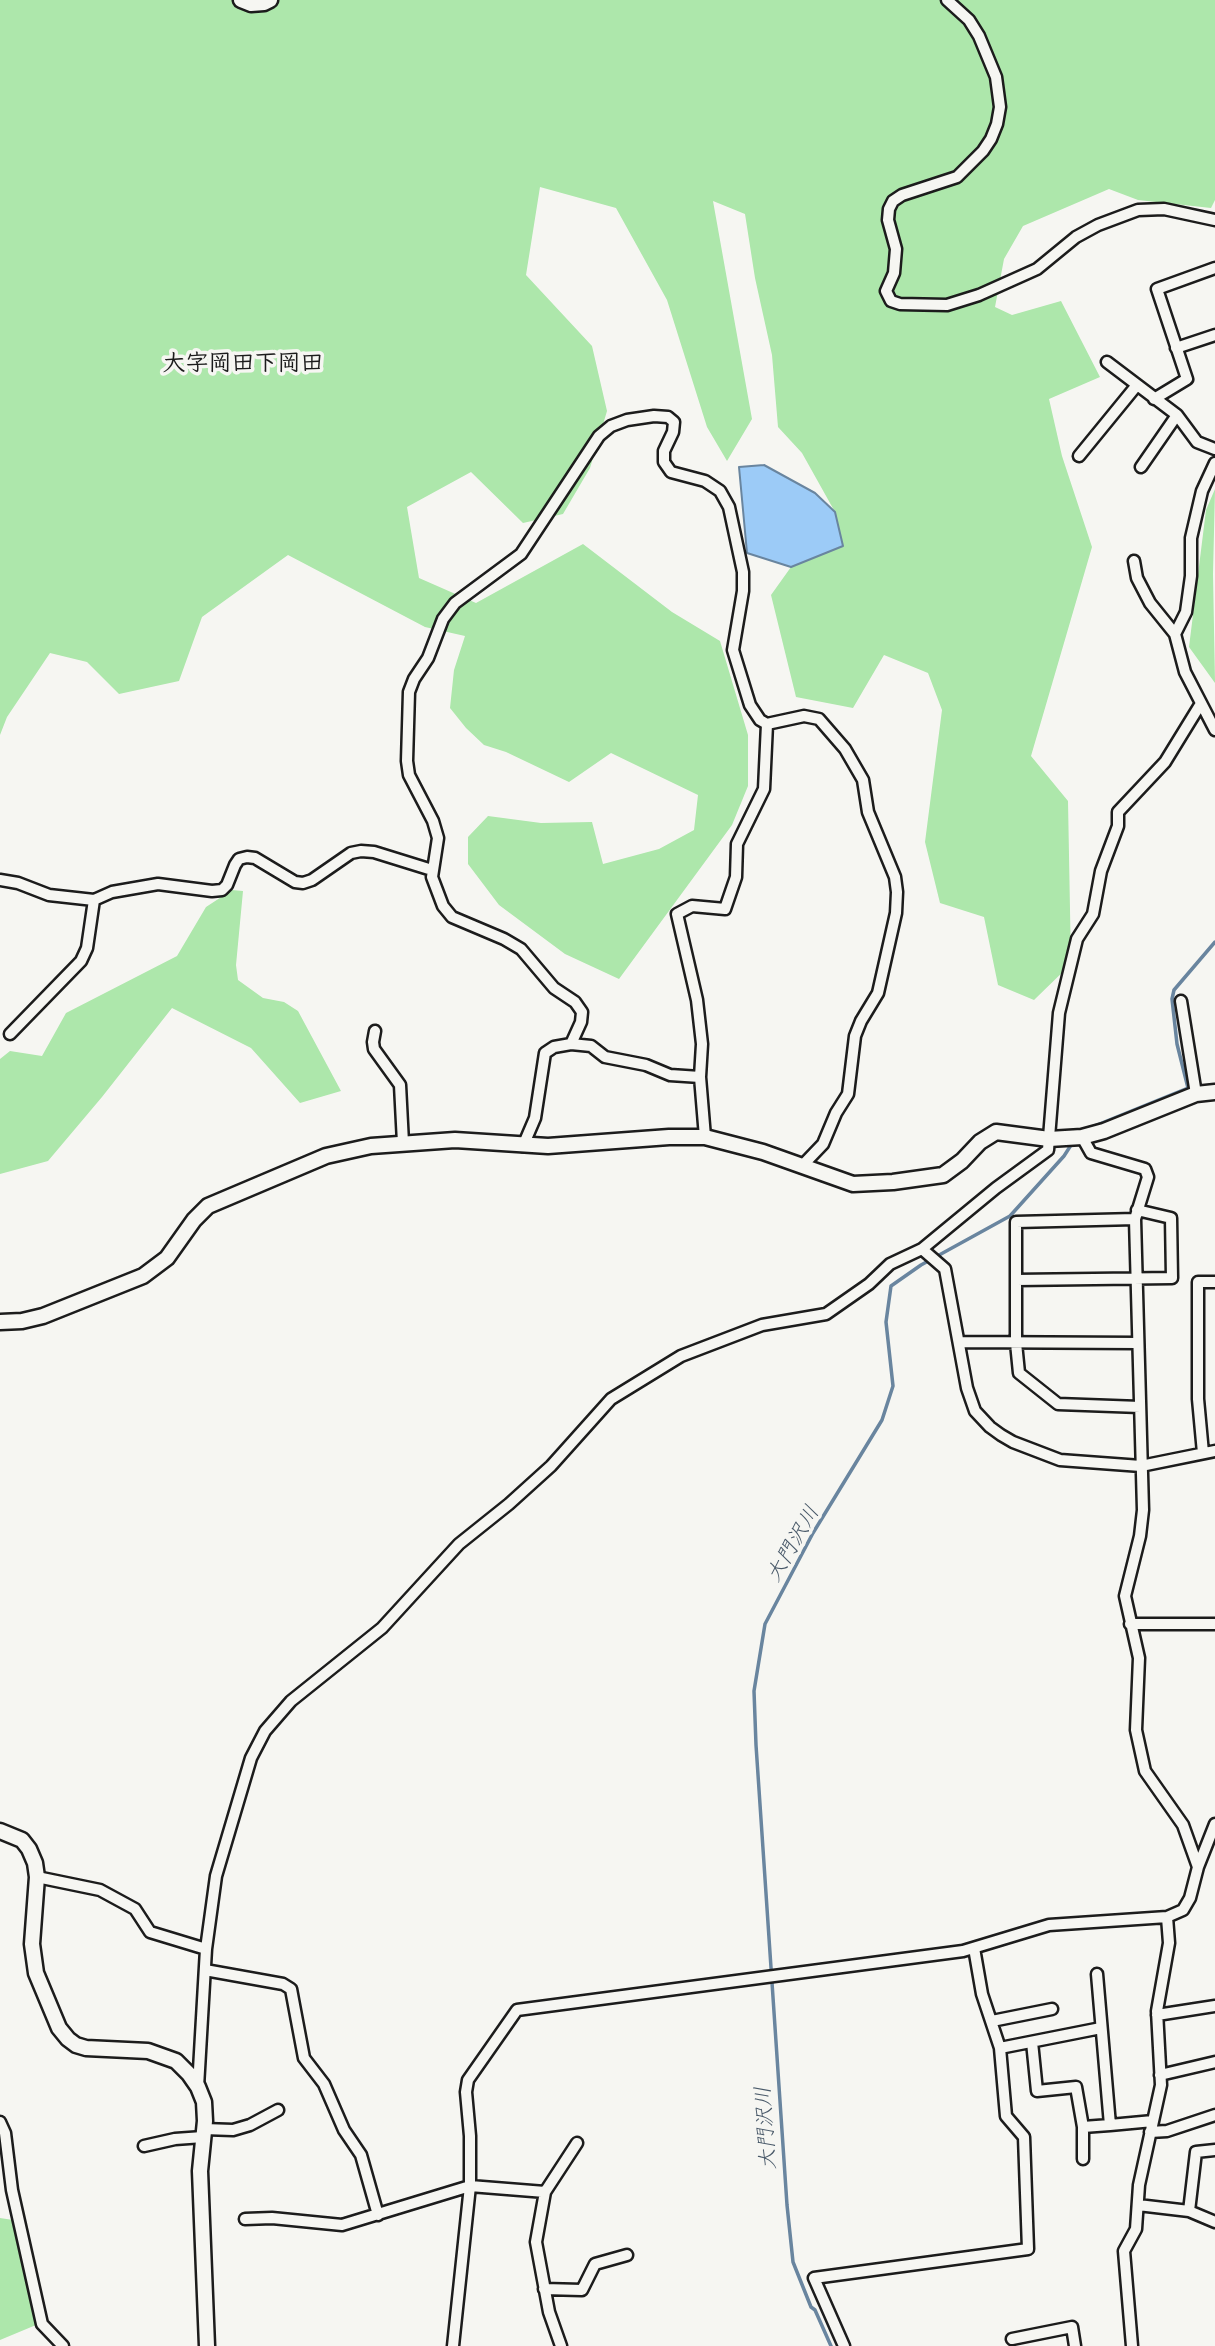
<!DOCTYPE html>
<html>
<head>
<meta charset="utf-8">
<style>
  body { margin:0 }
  canvas { display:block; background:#f6f6f2 }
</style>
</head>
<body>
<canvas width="1215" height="2346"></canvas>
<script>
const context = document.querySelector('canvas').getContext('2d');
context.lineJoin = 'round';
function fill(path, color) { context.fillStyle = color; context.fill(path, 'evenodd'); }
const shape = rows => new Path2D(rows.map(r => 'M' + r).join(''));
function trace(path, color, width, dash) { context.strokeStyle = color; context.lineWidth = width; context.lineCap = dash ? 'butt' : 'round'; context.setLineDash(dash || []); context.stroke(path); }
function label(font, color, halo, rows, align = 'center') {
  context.font = font + ' Delius,"Klee One",sans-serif'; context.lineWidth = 7; context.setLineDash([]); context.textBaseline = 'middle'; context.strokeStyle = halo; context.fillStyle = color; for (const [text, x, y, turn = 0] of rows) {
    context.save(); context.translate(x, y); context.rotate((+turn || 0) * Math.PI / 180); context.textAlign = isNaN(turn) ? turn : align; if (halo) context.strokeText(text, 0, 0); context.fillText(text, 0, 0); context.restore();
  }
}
fill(shape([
  [0,0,1215,0,1215,200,1211,208,1138,200,1109,189,1023,226,1004,259,995,307,1012,315,1061,301,1100,377,1049,399,1062,456,1092,547,1031,756,1068,801,1071,964,1034,1000,998,985,984,917,940,903,925,842,942,710,928,673,884,655,853,708,796,697,771,595,791,567,843,546,835,512,802,453,778,427,772,355,755,278,745,214,713,201,752,419,727,461,707,427,667,300,616,208,540,187,526,275,592,346,607,411,590,468,563,514,523,523,471,472,407,507,419,578,476,603,583,544,672,612,720,641,748,735,748,786,732,825,619,979,565,954,499,905,468,864,468,837,488,816,541,823,592,822,603,864,659,849,694,830,698,795,611,753,569,782,506,752,484,745,466,728,450,708,454,670,465,636,425,627,288,555,202,617,179,681,119,694,87,662,50,653,7,717,0,735],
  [1215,489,1213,574,1215,683,1189,647,1206,510],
  [232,890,243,891,236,965,238,980,263,998,284,1002,298,1011,341,1091,300,1103,251,1048,172,1008,102,1097,48,1161,0,1174,0,1059,10,1051,42,1056,66,1013,177,956,206,907],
  [0,2218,13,2220,36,2325,0,2340]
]), '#ade7ab');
const water = shape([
  [764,465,815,493,835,512,843,546,791,567,747,553,739,467,764,465]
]);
fill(water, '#9ccbf7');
trace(water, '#69859f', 2);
trace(shape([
  [1092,1127,1188,1088,1177,1044,1172,999,1174,990,1215,942],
  [831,2346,815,2310,811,2307,793,2262,787,2205,756,1745,754,1691,765,1624,813,1533,882,1420,893,1386,886,1322,891,1286,921,1265,1010,1216,1064,1156,1073,1142]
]), '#69859f', 3.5);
const street = shape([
  [947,0,969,20,979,36,996,77,1000,107,997,124,991,139,983,151,957,177,902,195,893,201,889,209,888,220,896,249,894,273,886,291,891,301,900,304,947,305,979,295,1037,269,1076,237,1098,225,1138,210,1164,209,1215,220],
  [1176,348,1215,335],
  [1107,362,1177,415,1197,442,1215,449],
  [1154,399,1187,379,1157,289,1215,268],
  [1079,456,1137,385],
  [1141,467,1177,415],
  [1134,561,1137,578,1150,603,1175,634,1185,672,1215,730],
  [1175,634,1186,612,1191,576,1191,538,1202,491,1215,463],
  [0,880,18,883,49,895,94,900,112,892,158,884,212,891,222,890,227,885,235,865,239,859,247,857,255,858,295,882,303,883,312,880,351,853,361,851,374,852,432,870],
  [1181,1001,1196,1094],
  [375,1031,373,1042,374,1049,400,1085,403,1143],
  [10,1034,81,961,87,948,94,900],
  [571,1044,591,1046,605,1057,646,1065,670,1075,700,1077],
  [705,1137,700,1077,702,1044,697,1000,677,914,692,906,725,909,736,877,737,844,764,789,767,724],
  [1082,1137,1091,1153,1145,1169,1148,1177,1135,1219,1143,1510,1140,1536,1125,1596,1139,1658,1136,1730,1145,1771,1183,1825,1198,1867],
  [523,1146,535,1118,545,1053,554,1047,571,1044,581,1022,582,1012,575,1002,554,988,521,949,504,939,452,917,443,906,432,877,438,838,433,821,409,775,407,761,409,692,414,679,428,658,443,619,455,603,521,554,599,436,611,426,627,420,654,416,668,417,674,422,673,432,664,451,664,462,671,472,705,481,720,491,729,507,743,572,743,591,733,650,750,705,760,720,767,724,804,716,819,719,845,749,863,780,868,812,895,877,897,892,896,913,878,993,861,1021,855,1036,848,1094,836,1113,823,1144,801,1167],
  [1135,1219,1016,1222,1016,1343,1019,1373,1058,1404,1140,1407],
  [922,1249,945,1269,967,1388,975,1411,990,1427,1001,1435,1013,1442,1060,1460,1141,1466,1215,1451],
  [1016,1280,1172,1278,1171,1218,1137,1210],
  [959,1342,1138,1343],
  [1203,1453,1198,1399,1198,1282,1215,1282],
  [1130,1624,1215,1624],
  [37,1877,100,1890,135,1909,150,1932,206,1949],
  [205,1970,283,1984,291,1989,304,2058,324,2084,344,2130,361,2155,378,2215],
  [1097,1974,1110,2125,1153,2121],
  [1157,2015,1215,2006],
  [992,2021,1052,2009],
  [1032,2042,1037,2091,1076,2087,1083,2127,1110,2125],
  [1000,2048,1101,2028],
  [1160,2075,1215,2062],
  [198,2087,206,1949,216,1876,251,1758,265,1731,291,1701,382,1628,459,1544,509,1504,551,1466,611,1399,681,1356,762,1325,826,1314,869,1284,890,1264,922,1249,996,1188,1048,1150,1059,1013,1077,939,1093,914,1101,871,1118,826,1118,812,1165,762,1200,705],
  [0,2122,5,2133,12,2190,42,2324,63,2346],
  [1083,2127,1083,2159],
  [204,2129,233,2130,250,2125,278,2110],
  [1150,2132,1167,2131,1215,2115],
  [144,2146,175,2139,203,2137],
  [1138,2205,1189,2211,1215,2222],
  [1189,2211,1196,2152,1215,2150],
  [245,2219,272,2218,342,2225,470,2186,545,2192],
  [544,2289,582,2290,595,2264,627,2255],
  [1012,2339,1072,2327,1075,2346],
  [453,2346,470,2186,470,2136,466,2092,468,2080,517,2010,963,1951,1049,1925,1167,1917,1183,1910,1190,1898,1198,1867,1215,1824],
  [561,2346,549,2312,536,2242,545,2192,577,2143],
  [844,2346,814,2278,1028,2249,1024,2137,1006,2116,1000,2048,982,1994,974,1948],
  [1132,2346,1124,2251,1136,2229,1139,2185,1161,2085,1157,2011,1169,1943,1167,1917]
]);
const secondary = shape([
  [241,0,251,4,264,3,270,0],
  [0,1322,22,1321,43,1316,143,1276,167,1258,194,1220,208,1206,326,1156,371,1146,455,1140,548,1146,669,1137,705,1137,763,1152,853,1184,893,1182,943,1175,962,1161,980,1142,996,1132,1049,1139,1082,1137,1104,1131,1196,1094,1215,1092],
  [0,1831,22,1840,29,1849,35,1863,37,1877,32,1944,36,1973,59,2028,68,2039,76,2045,86,2048,148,2051,176,2061,189,2074,198,2087,204,2102,205,2121,200,2171,207,2346]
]);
trace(street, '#1c1c1c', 15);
trace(secondary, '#1c1c1c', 19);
trace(street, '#f6f6f2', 10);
trace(secondary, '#f6f6f2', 14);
label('italic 21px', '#495969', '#f6f6f2', [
  ["大門沢川",793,1544,-60],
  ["大門沢川",766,2128,-94]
]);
label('bold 23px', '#1c1c1c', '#f6f6f2', [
  ["大字岡田下岡田",243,363]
]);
</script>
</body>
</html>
